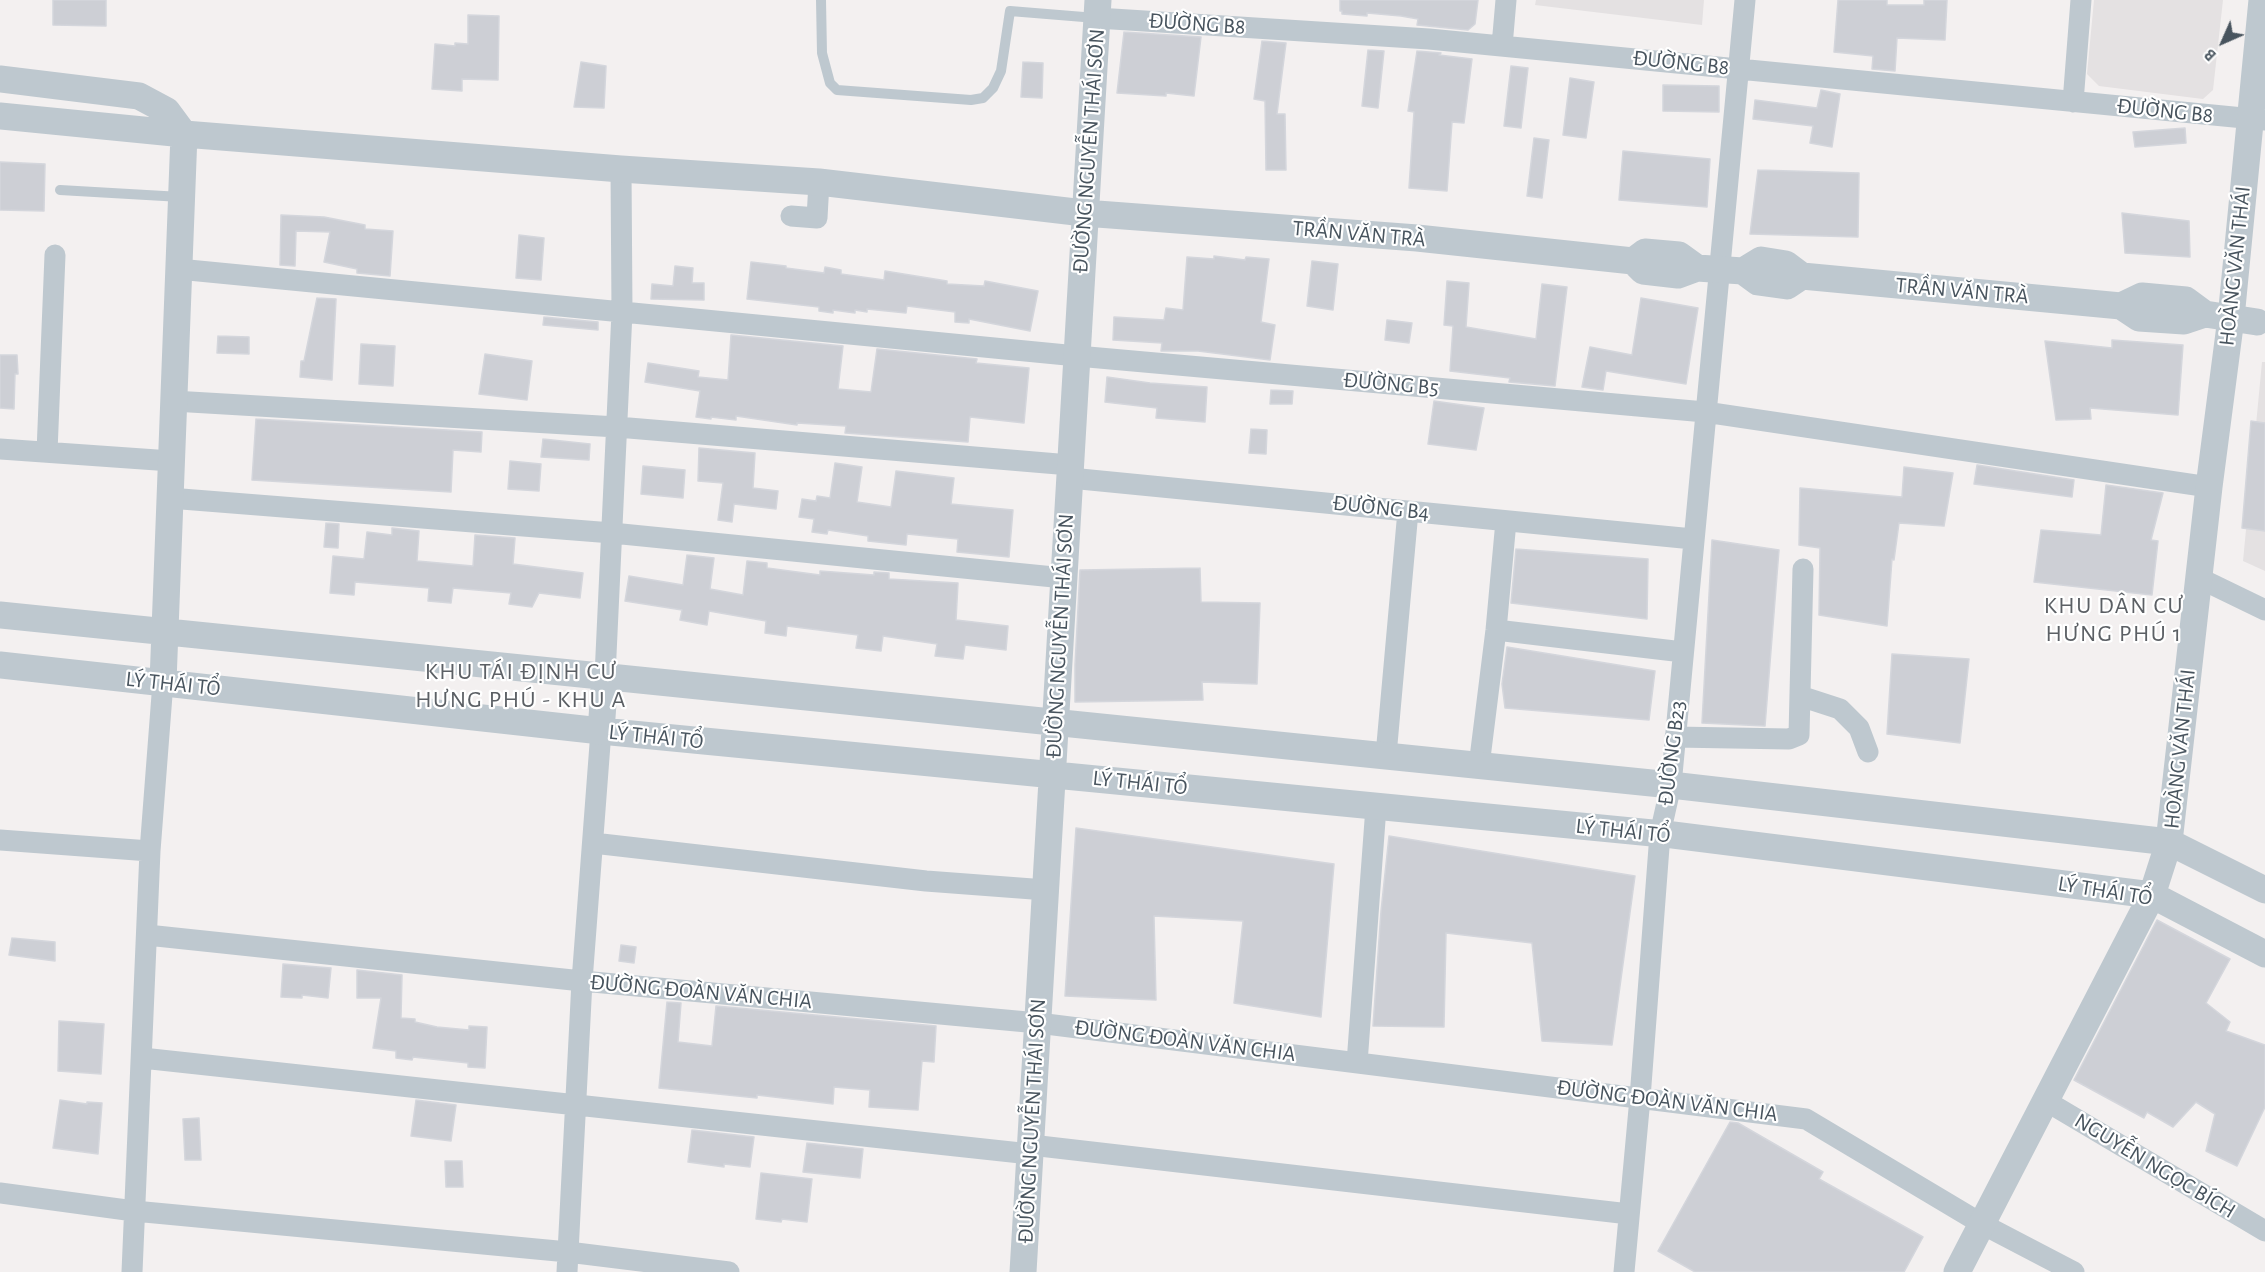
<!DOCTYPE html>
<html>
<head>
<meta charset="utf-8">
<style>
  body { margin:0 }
  #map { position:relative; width:2265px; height:1272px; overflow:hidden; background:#f3f0f0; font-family:"Alegreya Sans",sans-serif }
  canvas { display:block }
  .north { position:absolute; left:2193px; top:12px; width:60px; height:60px; -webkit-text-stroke:4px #fff; paint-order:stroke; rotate:225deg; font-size:16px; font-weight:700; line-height:24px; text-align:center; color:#48545e }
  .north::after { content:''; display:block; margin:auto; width:21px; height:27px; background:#48545e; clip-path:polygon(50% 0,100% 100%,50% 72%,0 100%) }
</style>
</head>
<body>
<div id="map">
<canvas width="2265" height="1272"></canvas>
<div class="north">B</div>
</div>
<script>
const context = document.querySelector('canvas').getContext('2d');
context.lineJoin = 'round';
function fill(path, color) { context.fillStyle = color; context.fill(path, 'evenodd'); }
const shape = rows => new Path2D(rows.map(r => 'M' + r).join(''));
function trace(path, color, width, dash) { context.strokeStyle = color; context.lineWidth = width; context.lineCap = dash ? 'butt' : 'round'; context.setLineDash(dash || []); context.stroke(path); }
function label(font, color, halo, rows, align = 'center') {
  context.font = font + ' "Alegreya Sans",sans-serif'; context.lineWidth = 4.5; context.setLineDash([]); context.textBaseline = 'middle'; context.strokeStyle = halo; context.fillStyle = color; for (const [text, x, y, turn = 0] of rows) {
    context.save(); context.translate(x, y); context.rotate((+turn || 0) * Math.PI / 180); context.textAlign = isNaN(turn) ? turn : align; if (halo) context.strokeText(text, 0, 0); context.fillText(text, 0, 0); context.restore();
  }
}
fill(shape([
  [1536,0,1704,0,1702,25,1535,5],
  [2094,0,2223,0,2213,90,2203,99,2099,86,2087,74],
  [2262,362,2265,362,2265,571,2243,561]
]), '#e4e1e2');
const building = shape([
  [53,0,106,0,106,26,53,25,53,0],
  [1340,0,1478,0,1475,24,1468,30,1417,25,1418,19,1401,16,1367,13,1367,16,1342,14,1342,11,1340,11,1340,0],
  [1838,0,1887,0,1887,5,1924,5,1924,0,1947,0,1945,40,1897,38,1895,71,1872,69,1873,56,1834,52,1838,0],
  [468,15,499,16,498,80,462,79,462,91,432,89,435,44,455,46,455,43,468,44,468,15],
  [1124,32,1201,37,1194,96,1166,93,1166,96,1117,93,1124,32],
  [1262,41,1286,43,1277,114,1285,114,1286,170,1266,170,1265,101,1254,99,1262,41],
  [1368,50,1384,51,1378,108,1362,106,1368,50],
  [1417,51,1441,53,1439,55,1472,59,1464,123,1452,122,1447,191,1409,188,1414,112,1408,111,1417,51],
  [581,62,606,66,604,108,574,107,581,62],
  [1023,62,1043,63,1042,98,1021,97,1023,62],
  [1511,66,1528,68,1521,128,1504,126,1511,66],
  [1570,78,1594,82,1586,138,1563,135,1570,78],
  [1663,85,1719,86,1719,112,1663,111,1663,85],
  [1821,90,1840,94,1832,147,1810,143,1813,126,1753,119,1755,100,1817,108,1821,90],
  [2185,128,2186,143,2135,147,2133,132,2185,128],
  [1534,138,1549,140,1542,198,1527,196,1534,138],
  [1623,151,1710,159,1707,207,1619,200,1623,151],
  [0,162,45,164,44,211,0,210,0,162],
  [1758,170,1859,173,1858,237,1750,234,1758,170],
  [2122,213,2189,221,2190,257,2125,253,2122,213],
  [281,215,324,217,365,225,365,229,393,231,390,276,357,273,357,269,324,262,330,232,296,231,295,266,280,265,281,215],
  [519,235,544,238,541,280,516,278,519,235],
  [1214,256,1245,260,1246,257,1269,259,1261,322,1275,325,1270,360,1198,351,1161,351,1162,343,1113,340,1114,317,1164,320,1166,308,1183,310,1187,257,1214,259,1214,256],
  [1312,261,1338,264,1333,310,1307,306,1312,261],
  [751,262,786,266,786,268,824,273,825,267,841,270,841,274,884,280,885,271,947,281,947,284,984,286,985,281,1038,291,1030,331,969,319,969,323,955,322,955,312,907,306,906,313,867,309,867,312,855,310,855,313,833,310,833,313,819,311,819,307,747,299,751,262],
  [675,266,693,268,692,283,704,283,704,300,651,299,652,284,673,286,675,266],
  [1447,281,1469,283,1466,327,1536,339,1542,284,1567,287,1555,386,1509,382,1510,378,1450,371,1453,326,1444,325,1447,281],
  [317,298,336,299,332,380,300,377,301,361,304,361,317,298],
  [1641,298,1698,308,1686,384,1606,371,1603,390,1582,387,1590,347,1632,355,1641,298],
  [544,317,598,322,598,330,543,325,544,317],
  [1387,320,1412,323,1409,343,1385,340,1387,320],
  [731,335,843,346,838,389,871,392,877,349,977,359,976,363,1029,368,1024,423,970,417,968,442,845,433,846,426,797,423,797,425,736,416,736,420,711,417,711,419,696,417,700,391,645,382,648,363,699,371,698,377,728,380,731,335],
  [218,336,249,337,249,354,217,353,218,336],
  [2112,340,2183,345,2178,415,2090,408,2091,419,2056,420,2045,341,2112,348,2112,340],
  [361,344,395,346,393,386,359,384,361,344],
  [485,354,532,361,527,400,479,394,485,354],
  [0,355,17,355,18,374,15,374,14,409,0,408,0,355],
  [1107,377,1150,383,1207,387,1205,422,1156,418,1157,408,1105,402,1107,377],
  [1271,390,1293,391,1292,404,1270,404,1271,390],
  [1434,401,1484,408,1476,450,1428,444,1434,401],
  [256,419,482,432,481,452,453,450,451,492,252,480,256,419],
  [2251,421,2265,423,2265,531,2242,528,2251,421],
  [1251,429,1267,430,1266,454,1249,453,1251,429],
  [543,439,590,444,589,460,541,457,543,439],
  [699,448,755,453,753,488,778,491,776,509,734,504,732,522,718,520,723,483,698,481,699,448],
  [510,461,541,464,539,491,508,489,510,461],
  [835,463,862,467,857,502,891,507,896,471,954,478,951,504,1013,510,1009,557,957,552,958,539,907,534,906,545,868,541,868,536,828,530,827,534,812,532,814,519,799,517,802,499,816,501,817,496,830,498,835,463],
  [1977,465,2074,480,2072,497,1974,484,1977,465],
  [643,466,685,470,683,498,641,494,643,466],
  [1904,467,1953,473,1944,526,1899,523,1894,560,1892,559,1887,626,1819,615,1820,548,1799,545,1800,488,1902,497,1904,467],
  [2106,485,2163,493,2151,540,2158,541,2152,595,2034,582,2041,530,2101,535,2106,485],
  [326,523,339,524,338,548,324,547,326,523],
  [392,528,419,531,417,561,473,566,475,535,515,538,513,564,583,573,580,598,539,593,532,607,509,604,511,593,453,588,451,603,428,601,429,588,355,582,354,595,330,593,333,556,364,559,367,532,392,535,392,528],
  [1712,540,1779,550,1765,726,1702,723,1712,540],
  [1516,549,1648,559,1647,619,1511,603,1516,549],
  [687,555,714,558,710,589,743,595,747,561,767,563,767,568,820,575,820,571,874,575,874,572,889,573,889,579,958,583,956,620,1008,626,1006,650,965,645,963,659,935,656,937,644,883,636,881,651,856,648,858,635,787,626,786,636,765,633,766,621,709,611,707,625,680,620,682,610,625,601,629,576,683,585,687,555],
  [1200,568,1201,602,1260,603,1257,684,1202,682,1203,700,1075,702,1075,665,1080,570,1200,568],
  [1507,647,1655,671,1649,720,1505,708,1502,684,1507,647],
  [1892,654,1969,659,1960,743,1887,734,1892,654],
  [1076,828,1334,864,1321,1017,1234,1003,1243,921,1154,916,1156,1000,1065,996,1076,828],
  [1389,836,1635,876,1612,1045,1542,1041,1532,943,1446,933,1444,1027,1373,1026,1381,911,1389,836],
  [2157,920,2230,959,2206,1003,2230,1022,2226,1031,2265,1045,2265,1107,2237,1166,2206,1151,2215,1114,2196,1102,2173,1127,2147,1112,2144,1118,2074,1080,2157,920],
  [12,938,55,942,55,961,9,955,12,938],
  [621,945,636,947,634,963,619,961,621,945],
  [283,964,331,968,328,998,302,995,302,998,281,997,283,964],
  [357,970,402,975,401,1018,415,1019,415,1022,437,1027,469,1030,469,1026,487,1027,485,1068,468,1067,468,1063,413,1057,412,1060,396,1058,396,1051,373,1048,381,998,357,998,357,970],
  [667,1002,681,1003,678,1042,712,1046,716,1006,936,1026,934,1062,922,1061,918,1110,869,1107,870,1090,834,1087,833,1104,757,1095,757,1098,659,1088,667,1002],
  [59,1021,104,1024,101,1074,58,1071,59,1021],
  [60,1100,87,1104,87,1102,102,1103,98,1154,53,1148,60,1100],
  [416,1100,456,1105,451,1141,411,1136,416,1100],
  [199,1118,201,1160,185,1160,183,1119,199,1118],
  [1730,1122,1738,1123,1823,1172,1819,1179,1923,1237,1904,1272,1695,1272,1658,1251,1730,1122],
  [692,1130,754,1137,750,1167,724,1164,724,1167,688,1162,692,1130],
  [807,1143,863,1149,860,1178,803,1172,807,1143],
  [445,1161,462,1161,463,1187,446,1187,445,1161],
  [761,1173,812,1179,807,1222,782,1219,781,1222,756,1219,761,1173]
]);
fill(building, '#cdcfd5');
trace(building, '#d4d6dc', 1.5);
trace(shape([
  [821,0,822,53,830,83,837,90,971,100,983,98,993,88,1001,71,1010,11,1096,18],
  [60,190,181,197]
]), '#bec8cf', 10);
trace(shape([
  [1097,18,1429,39,2265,120],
  [1502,46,1506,0],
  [2073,102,2081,0],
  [791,216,817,218,819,182],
  [178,269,1077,356,1705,412,2209,487],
  [173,401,617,427,1070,465],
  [0,449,171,461],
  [47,452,55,255],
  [1070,478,1693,539],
  [169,498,612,533,1064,578],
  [2199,578,2265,610],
  [1496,630,1683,652],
  [605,676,622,312,621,169],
  [1800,696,1840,709,1859,728,1868,752],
  [1675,737,1789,739,1799,735,1803,569],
  [1386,755,1408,511],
  [1479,766,1496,630,1506,521],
  [0,840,150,851],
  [593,843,926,881,1046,890],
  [147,935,582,981,1038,1023,1806,1119,1982,1224,2074,1272],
  [142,1058,1030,1154],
  [1357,1063,1376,807],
  [2046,1101,2265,1231],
  [1031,1145,1629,1214],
  [0,1193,134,1211,568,1252,729,1272],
  [132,1272,150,851,163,682],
  [567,1272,582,981,601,731],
  [1624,1272,1640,1098,1660,834,1671,785,1745,0]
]), '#bec8cf', 21);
trace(shape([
  [0,79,139,96,167,111,184,134,163,682],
  [0,116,184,134,621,169,819,182,1084,213,1417,238,1633,261,1643,271,1678,275,1697,268,1743,271],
  [1633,261,1645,252,1679,255,1697,268],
  [1743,271,1761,260,1786,264,1802,276,2121,306,2139,318,2184,321,2205,314,2257,322],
  [1743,271,1758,282,1787,286,1802,276],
  [2121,306,2142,296,2186,300,2205,314],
  [0,615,1671,785,2169,842,2265,890],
  [0,665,601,731,1673,835,2152,895,2265,954],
  [601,731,605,676],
  [1023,1272,1098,0],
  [1957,1272,2152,895,2169,842,2209,487,2231,318,2262,0]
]), '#bec8cf', 27);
label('22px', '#48545e', '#fff', [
  ["ĐƯỜNG B8",1197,24,4],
  ["ĐƯỜNG B8",1681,63,6],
  ["ĐƯỜNG B8",2165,111,6],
  ["ĐƯỜNG NGUYỄN THÁI SƠN",1089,151,-86],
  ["TRẦN VĂN TRÀ",1359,234,5],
  ["HOÀNG VĂN THÁI",2235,266,-84],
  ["TRẦN VĂN TRÀ",1962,291,5],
  ["ĐƯỜNG B5",1391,384,5],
  ["ĐƯỜNG B4",1381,508,6],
  ["ĐƯỜNG NGUYỄN THÁI SƠN",1060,636,-87],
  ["LÝ THÁI TỔ",173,684,6],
  ["LÝ THÁI TỔ",656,737,6],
  ["HOÀNG VĂN THÁI",2180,749,-84],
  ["ĐƯỜNG B23",1672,753,-83],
  ["LÝ THÁI TỔ",1140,783,6],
  ["LÝ THÁI TỔ",1623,831,6],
  ["LÝ THÁI TỔ",2105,891,9],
  ["ĐƯỜNG ĐOÀN VĂN CHIA",701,992,5],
  ["ĐƯỜNG ĐOÀN VĂN CHIA",1185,1041,7],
  ["ĐƯỜNG ĐOÀN VĂN CHIA",1667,1101,7],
  ["ĐƯỜNG NGUYỄN THÁI SƠN",1032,1121,-87],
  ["NGUYỄN NGỌC BÍCH",2155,1166,31]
]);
context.letterSpacing = '1.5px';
label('24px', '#5c6065', '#fff', [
  ["KHU DÂN CƯ",2114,606],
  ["HƯNG PHÚ 1",2114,634],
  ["KHU TÁI ĐỊNH CƯ",521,672],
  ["HƯNG PHÚ - KHU A",521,700]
]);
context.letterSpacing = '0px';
</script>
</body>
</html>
